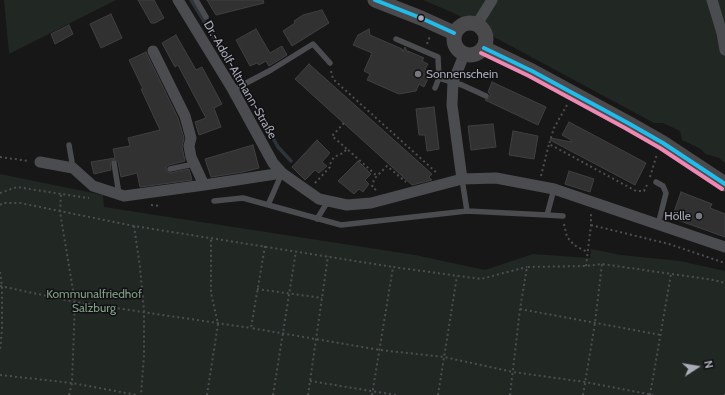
<!DOCTYPE html>
<html>
<head>
<meta charset="utf-8">
<style>
  body { margin:0 }
  #map { position:relative; width:725px; height:395px; overflow:hidden; background:#171717; font-family:Cabin,sans-serif }
  canvas { display:block }
  .north { position:absolute; left:677px; top:347px; width:40px; height:40px; -webkit-text-stroke:3px #111113; paint-order:stroke; rotate:78deg; font-size:11px; font-weight:700; line-height:16px; text-align:center; color:#a9acb7 }
  .north::after { content:''; display:block; margin:auto; width:14px; height:18px; background:#a9acb7; clip-path:polygon(50% 0,100% 100%,50% 72%,0 100%) }
</style>
</head>
<body>
<div id="map">
<canvas width="725" height="395"></canvas>
<div class="north">N</div>
</div>
<script>
const context = document.querySelector('canvas').getContext('2d');
context.lineJoin = 'round';
function fill(path, color) { context.fillStyle = color; context.fill(path, 'evenodd'); }
const shape = rows => new Path2D(rows.map(r => 'M' + r).join(''));
function trace(path, color, width, dash) { context.strokeStyle = color; context.lineWidth = width; context.lineCap = dash ? 'butt' : 'round'; context.setLineDash(dash || []); context.stroke(path); }
function label(font, color, halo, rows, align = 'center') {
  context.font = font + ' Cabin,sans-serif'; context.lineWidth = 3; context.setLineDash([]); context.textBaseline = 'middle'; context.strokeStyle = halo; context.fillStyle = color; for (const [text, x, y, turn = 0] of rows) {
    context.save(); context.translate(x, y); context.rotate((+turn || 0) * Math.PI / 180); context.textAlign = isNaN(turn) ? turn : align; if (halo) context.strokeText(text, 0, 0); context.fillText(text, 0, 0); context.restore();
  }
}
fill(shape([
  [4,0,116,0,9,54],
  [423,0,725,0,725,163,719,158,705,154,701,149,682,140,680,131,663,123,654,123,496,38,456,14],
  [0,174,103,195,104,207,415,255,485,270,533,254,590,258,591,249,621,255,680,261,725,271,725,395,0,395]
]), '#212722');
trace(shape([
  [191,0,238,76,278,147,291,161]
]), '#2e343b', 3.5);
const building = shape([
  [138,0,154,0,164,18,155,23,151,23,138,0],
  [207,0,263,0,264,3,216,15,207,0],
  [322,10,329,23,292,46,283,31,295,23,294,21,303,15,322,10],
  [111,14,122,38,101,48,90,24,111,14],
  [69,25,73,34,55,44,51,34,69,25],
  [256,29,270,53,282,46,287,55,269,66,266,61,259,65,257,63,250,66,236,40,256,29],
  [369,29,370,35,402,49,403,52,405,47,408,53,408,51,424,58,422,61,428,64,425,69,431,72,424,87,419,84,416,91,399,94,367,80,370,74,364,71,372,53,353,45,358,35,369,29],
  [176,35,196,70,202,67,222,104,214,108,221,127,199,135,195,122,206,118,178,65,175,67,162,43,176,35],
  [146,52,178,118,184,138,182,147,185,161,169,165,166,167,166,170,170,173,189,169,192,180,140,187,137,173,121,177,118,162,114,159,110,162,111,170,94,174,91,162,115,158,113,149,130,146,128,138,160,130,141,89,143,89,129,60,146,52],
  [309,64,432,174,429,177,432,180,412,185,295,79,309,64],
  [492,82,546,107,538,125,485,100,490,97,490,94,488,92,492,82],
  [434,107,439,149,427,151,425,135,419,135,416,109,434,107],
  [569,122,646,163,635,185,550,140,551,138,571,142,571,140,562,135,569,122],
  [493,124,496,147,471,150,468,126,493,124],
  [513,131,538,136,534,159,509,155,513,131],
  [317,140,330,153,322,162,327,166,319,173,315,170,305,180,292,167,317,140],
  [253,145,259,168,243,172,211,177,205,159,253,145],
  [358,161,371,174,365,180,369,184,363,192,359,189,354,194,338,181,358,161],
  [569,171,594,179,590,192,565,184,569,171],
  [681,192,712,204,710,208,725,214,725,237,672,218,681,192]
]);
fill(building, '#313132');
trace(building, '#404043', 1);
trace(shape([
  [427,44,430,36],
  [331,71,333,79,438,174],
  [567,105,554,128,549,144,636,191,644,191,647,185],
  [344,123,332,136,347,149],
  [0,157,29,161],
  [541,176,549,144],
  [650,177,657,154],
  [315,183,330,167,330,164,334,157,343,153,347,149,377,176],
  [376,190,372,187,374,179,387,166,406,182],
  [0,193,17,187,61,194],
  [0,205,3,203,20,203,134,226,393,267],
  [151,205,161,206],
  [564,224,567,237,574,245,587,252],
  [591,225,669,244,725,263],
  [134,226,140,267,144,311,144,355,141,395],
  [265,246,251,328,380,350,444,357,513,372,585,382,653,395],
  [586,266,591,225,591,214],
  [0,272,2,287,2,330,0,350],
  [0,286,75,302,251,328],
  [257,289,322,298],
  [520,309,661,335],
  [0,375,72,383,137,395],
  [310,381,396,395],
  [69,395,72,383,75,302,60,212,61,194,89,198],
  [207,395,218,324,211,293,211,237],
  [273,395,296,251],
  [308,395,328,256],
  [372,395,393,267,481,279,527,267],
  [438,395,457,276],
  [510,395,520,309,527,267,586,266,602,264,714,280,725,283],
  [583,395,595,323,602,264],
  [650,395,671,274],
  [725,395,725,394]
]), '#4d4e51', 2, [2, 3]);
trace(shape([
  [196,0,206,17],
  [396,39,438,57,439,78,435,88],
  [439,78,462,85,486,96],
  [233,90,271,70,313,44,330,63],
  [69,145,73,168],
  [114,163,119,194],
  [170,169,194,164],
  [462,179,467,211],
  [656,182,663,186,666,193,658,225],
  [214,201,243,198,341,225,467,211,547,215,554,189],
  [268,205,282,173],
  [547,215,563,216],
  [317,219,328,201]
]), '#4b4c4f', 5.5);
trace(shape([
  [178,0,233,90,273,163,282,173,319,199,347,205,371,203,462,179,496,178,554,189,725,247],
  [712,0,722,33,725,50],
  [477,24,492,0],
  [153,51,185,116,191,138,189,146,191,157,204,185,282,173],
  [40,162,73,168,93,186,124,196,204,185],
  [462,179,452,105,453,82,464,55]
]), '#4b4c4f', 11);
trace(shape([
  [375,0,421,18,454,33],
  '454 39a16 16 0 1 1 32 0a16 16 0 1 1-32 0Z',
  [484,48,532,71,628,123,663,143,725,184]
]), '#4a4a4d', 15);
trace(shape([
  [375,0,421,18,454,33],
  [484,48,532,71,628,123,663,143,725,184]
]), '#22bbea', 4);
trace(shape([
  [481,53,529,76,625,128,660,148,722,189]
]), '#ee87b2', 4);
for (const [x, y, r, color] of [
  [421,18,3.5,"#a9acb7"],
  [418,74,4,"#76787f"],
  [699,216,4,"#76787f"]
]) { const dot = new Path2D(); dot.arc(x, y, r, 0, 2 * Math.PI); context.fillStyle = color; context.fill(dot); trace(dot, '#111113', 1.5); }
label('12px', '#a9acb7', '#111113', [
  ["Sonnenschein",426,74],
  ["Hölle",691,216,"right"]
], 'left');
label('12px', '#a9acb7', '#111113', [
  ["Dr.-Adolf-Altmann-Straße",240,80,60]
]);
label('12px', '#82a087', '#111113', [
  ["Kommunalfriedhof",94,294],
  ["Salzburg",94,308]
]);
</script>
</body>
</html>
